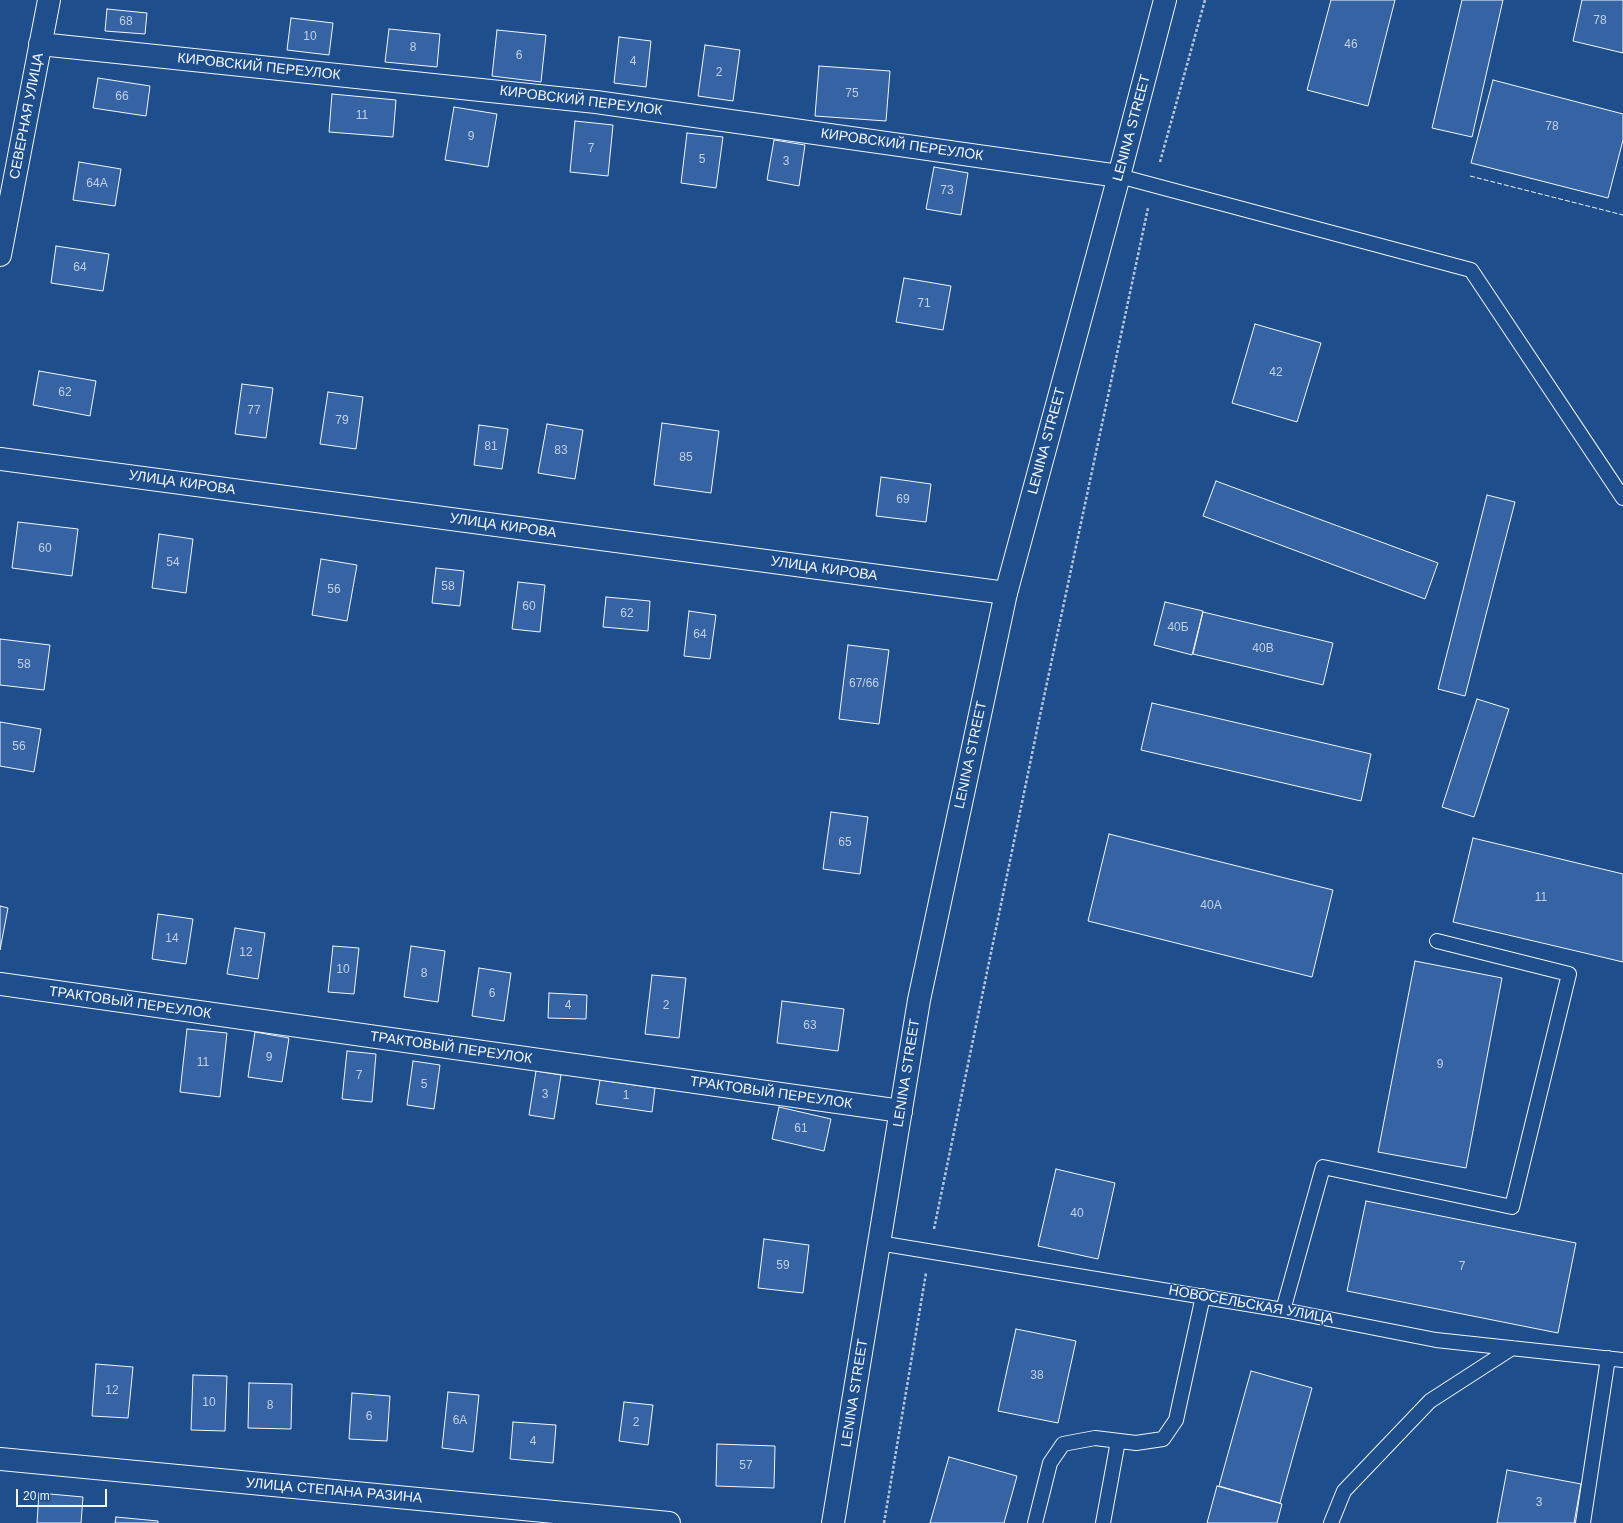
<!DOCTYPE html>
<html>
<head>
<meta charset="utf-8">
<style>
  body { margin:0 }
  #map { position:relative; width:1623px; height:1523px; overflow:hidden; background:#1f4e8c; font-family:Helvetica,sans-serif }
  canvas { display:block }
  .scale { position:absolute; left:16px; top:1489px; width:91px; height:18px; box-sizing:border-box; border:2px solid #f2f6ff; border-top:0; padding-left:5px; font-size:12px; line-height:14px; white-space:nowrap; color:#f2f6ff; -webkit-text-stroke:3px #1f4e8c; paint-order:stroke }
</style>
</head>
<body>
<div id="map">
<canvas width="1623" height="1523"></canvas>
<div class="scale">20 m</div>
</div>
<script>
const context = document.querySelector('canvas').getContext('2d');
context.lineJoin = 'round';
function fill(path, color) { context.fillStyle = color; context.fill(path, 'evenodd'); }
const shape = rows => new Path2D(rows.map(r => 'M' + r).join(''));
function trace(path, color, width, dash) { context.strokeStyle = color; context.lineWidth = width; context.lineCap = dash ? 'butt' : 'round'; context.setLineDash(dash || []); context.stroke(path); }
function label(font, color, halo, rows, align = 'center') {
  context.font = font + ' Helvetica,sans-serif'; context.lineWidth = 3; context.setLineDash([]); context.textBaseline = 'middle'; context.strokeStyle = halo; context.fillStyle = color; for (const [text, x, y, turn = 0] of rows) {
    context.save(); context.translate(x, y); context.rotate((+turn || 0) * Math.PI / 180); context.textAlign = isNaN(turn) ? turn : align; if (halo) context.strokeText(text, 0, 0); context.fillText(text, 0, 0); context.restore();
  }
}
const building = shape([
  [1331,0,1395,0,1368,106,1307,90,1331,0],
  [1462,0,1503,0,1472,137,1432,128,1462,0],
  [1582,0,1623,0,1623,53,1573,41,1582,0],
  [107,9,147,13,145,34,105,31,107,9],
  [291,18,333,23,329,55,287,50,291,18],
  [389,29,440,34,437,67,385,62,389,29],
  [497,30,546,35,541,82,492,76,497,30],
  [619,37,651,41,646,87,614,83,619,37],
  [705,45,740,50,733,101,698,96,705,45],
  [819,66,890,71,886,121,815,116,819,66],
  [98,78,150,86,146,116,93,108,98,78],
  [1493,80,1623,114,1623,140,1608,198,1471,163,1493,80],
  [332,94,396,100,393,137,329,132,332,94],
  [454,107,497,114,488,167,445,160,454,107],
  [575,121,613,125,608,176,570,172,575,121],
  [687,133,723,137,716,188,681,183,687,133],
  [774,140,805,145,799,186,767,180,774,140],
  [79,162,121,169,115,206,73,200,79,162],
  [934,167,968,173,961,215,926,209,934,167],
  [56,246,109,254,103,291,51,283,56,246],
  [904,278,951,286,943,330,896,322,904,278],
  [1255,324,1321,343,1297,422,1232,403,1255,324],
  [39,371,96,381,90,416,33,405,39,371],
  [242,384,273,388,266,438,235,434,242,384],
  [328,392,363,397,356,449,320,444,328,392],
  [662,423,719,431,711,493,654,485,662,423],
  [547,424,583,430,575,479,538,473,547,424],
  [479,425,508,429,502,469,474,465,479,425],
  [881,477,931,484,926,522,876,516,881,477],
  [1216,481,1438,563,1425,599,1203,516,1216,481],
  [1487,495,1515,502,1465,696,1438,689,1487,495],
  [18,522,78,529,72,576,12,568,18,522],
  [159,534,193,539,186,593,152,588,159,534],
  [321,559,357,565,347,621,312,615,321,559],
  [436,568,464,571,460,606,432,603,436,568],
  [518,582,545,585,540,632,512,629,518,582],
  [606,597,650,601,648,631,603,627,606,597],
  [1165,602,1203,611,1192,655,1154,645,1165,602],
  [689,611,716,615,710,659,684,656,689,611],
  [1203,612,1333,643,1323,685,1193,654,1203,612],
  [0,639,50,645,44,690,0,685,0,639],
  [848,645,889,650,879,724,839,719,848,645],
  [1477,699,1509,709,1474,817,1442,807,1477,699],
  [1152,703,1371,754,1361,801,1141,750,1152,703],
  [0,722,41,729,34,772,0,766,0,722],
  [831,812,868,817,860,874,823,869,831,812],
  [1109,834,1333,890,1312,977,1088,921,1109,834],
  [1473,838,1623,874,1623,962,1453,922,1473,838],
  [0,906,8,908,0,950,0,906],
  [158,914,193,919,186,964,152,959,158,914],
  [235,928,265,933,258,979,227,974,235,928],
  [333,946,359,948,354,994,328,992,333,946],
  [411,946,445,951,438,1002,404,997,411,946],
  [1415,961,1502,978,1466,1168,1378,1152,1415,961],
  [479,968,511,973,504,1021,472,1016,479,968],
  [652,975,686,978,679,1038,645,1034,652,975],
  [549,993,587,995,586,1019,548,1018,549,993],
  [782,1001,844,1009,838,1051,777,1043,782,1001],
  [187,1029,227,1033,220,1097,180,1092,187,1029],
  [255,1032,289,1038,282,1082,248,1077,255,1032],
  [347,1051,376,1054,372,1102,342,1099,347,1051],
  [413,1061,440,1065,434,1109,407,1105,413,1061],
  [536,1071,561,1075,554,1119,529,1115,536,1071],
  [600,1080,655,1088,652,1112,596,1104,600,1080],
  [779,1107,831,1119,824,1151,772,1139,779,1107],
  [1056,1169,1115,1183,1098,1259,1038,1246,1056,1169],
  [1366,1201,1576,1243,1558,1333,1347,1291,1366,1201],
  [764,1239,809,1245,803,1293,758,1288,764,1239],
  [1016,1329,1076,1341,1058,1423,998,1411,1016,1329],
  [96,1364,133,1367,128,1418,92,1416,96,1364],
  [1251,1371,1312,1388,1280,1503,1219,1486,1251,1371],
  [193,1375,227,1376,225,1431,191,1430,193,1375],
  [249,1383,292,1384,291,1429,248,1428,249,1383],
  [448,1392,479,1395,473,1452,442,1448,448,1392],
  [352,1393,390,1396,387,1441,349,1439,352,1393],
  [624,1402,653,1405,648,1445,619,1441,624,1402],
  [513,1422,556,1425,553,1463,510,1459,513,1422],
  [717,1444,775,1446,774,1488,716,1486,717,1444],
  [949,1457,1017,1476,1004,1523,930,1523,949,1457],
  [1507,1470,1581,1484,1574,1523,1497,1523,1507,1470],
  [1217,1486,1282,1504,1277,1523,1207,1523,1217,1486],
  [39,1493,83,1497,81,1523,37,1523,39,1493],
  [116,1517,158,1521,158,1523,115,1523,116,1517]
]);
fill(building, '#3563a3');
trace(building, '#f2f6ff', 1);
const lane = shape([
  [1119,176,1471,270,1623,498],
  [879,1243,1283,1310,1436,1340,1623,1360],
  [1283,1310,1323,1167,1512,1207,1569,974,1437,941],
  [1035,1523,1050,1463,1063,1444,1095,1438,1136,1443,1163,1439,1176,1420,1203,1296],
  [1103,1523,1118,1441],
  [1331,1523,1344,1491,1430,1401,1512,1348],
  [1583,1523,1608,1358]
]);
const street = shape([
  [40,44,596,102,1119,176],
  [0,255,49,0],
  [0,459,1006,593],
  [0,984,901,1111],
  [0,1459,669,1523]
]);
const secondary = shape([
  [833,1523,919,1000,1006,593,1119,176,1165,0]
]);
trace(lane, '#f2f6ff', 16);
trace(street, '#f2f6ff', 24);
trace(secondary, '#f2f6ff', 24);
trace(shape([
  [1160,162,1205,0],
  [934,1229,1038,725,1148,208],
  [884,1523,926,1273]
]), '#b3c4dc', 2.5, [3, 2]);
trace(lane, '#1f4e8c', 14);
trace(street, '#1f4e8c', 22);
trace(secondary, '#1f4e8c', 22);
trace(shape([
  [1470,176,1623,215]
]), '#f2f6ff', 1, [5, 2]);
label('12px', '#c3d1e8', null, [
  ["78",1600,21],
  ["68",126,22],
  ["10",310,37],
  ["46",1351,45],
  ["8",413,48],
  ["6",519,56],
  ["4",633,62],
  ["2",719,73],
  ["75",852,94],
  ["66",122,97],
  ["11",362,116],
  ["78",1552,127],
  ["9",471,137],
  ["7",591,149],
  ["5",702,160],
  ["3",786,162],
  ["64А",97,184],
  ["73",947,191],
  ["64",80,268],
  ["71",924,304],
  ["42",1276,373],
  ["62",65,393],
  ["77",254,411],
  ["79",342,421],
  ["81",491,447],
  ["83",561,451],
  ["85",686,458],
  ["69",903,500],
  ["60",45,549],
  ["54",173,563],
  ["58",448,587],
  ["56",334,590],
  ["60",529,607],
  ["62",627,614],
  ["40Б",1178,628],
  ["64",700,635],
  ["40В",1263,649],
  ["58",24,665],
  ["67/66",864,684],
  ["56",19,747],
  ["65",845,843],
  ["11",1541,898],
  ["40А",1211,906],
  ["14",172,939],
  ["12",246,953],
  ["10",343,970],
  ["8",424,974],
  ["6",492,994],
  ["4",568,1006],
  ["2",666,1006],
  ["63",810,1026],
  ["9",269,1058],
  ["11",203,1063],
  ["9",1440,1065],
  ["7",359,1076],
  ["5",424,1085],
  ["3",545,1095],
  ["1",626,1096],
  ["61",801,1129],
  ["40",1077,1214],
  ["59",783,1266],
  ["7",1462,1267],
  ["38",1037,1376],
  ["12",112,1391],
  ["10",209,1403],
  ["8",270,1406],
  ["6",369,1417],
  ["6А",460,1421],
  ["2",636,1423],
  ["4",533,1442],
  ["57",746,1466],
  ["3",1539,1503]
]);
label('14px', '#f2f6ff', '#1f4e8c', [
  ["КИРОВСКИЙ ПЕРЕУЛОК",259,67,6],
  ["КИРОВСКИЙ ПЕРЕУЛОК",581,101,7],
  ["СЕВЕРНАЯ УЛИЦА",27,116,-79],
  ["LENINA STREET",1132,128,-75],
  ["КИРОВСКИЙ ПЕРЕУЛОК",902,145,8],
  ["LENINA STREET",1047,441,-75],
  ["УЛИЦА КИРОВА",182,483,8],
  ["УЛИЦА КИРОВА",503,526,8],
  ["УЛИЦА КИРОВА",824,569,8],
  ["LENINA STREET",971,755,-78],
  ["ТРАКТОВЫЙ ПЕРЕУЛОК",130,1003,8],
  ["ТРАКТОВЫЙ ПЕРЕУЛОК",451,1048,8],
  ["LENINA STREET",907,1073,-81],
  ["ТРАКТОВЫЙ ПЕРЕУЛОК",771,1093,8],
  ["НОВОСЕЛЬСКАЯ УЛИЦА",1251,1305,10],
  ["LENINA STREET",855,1393,-81],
  ["УЛИЦА СТЕПАНА РАЗИНА",334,1491,5]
]);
</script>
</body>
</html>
